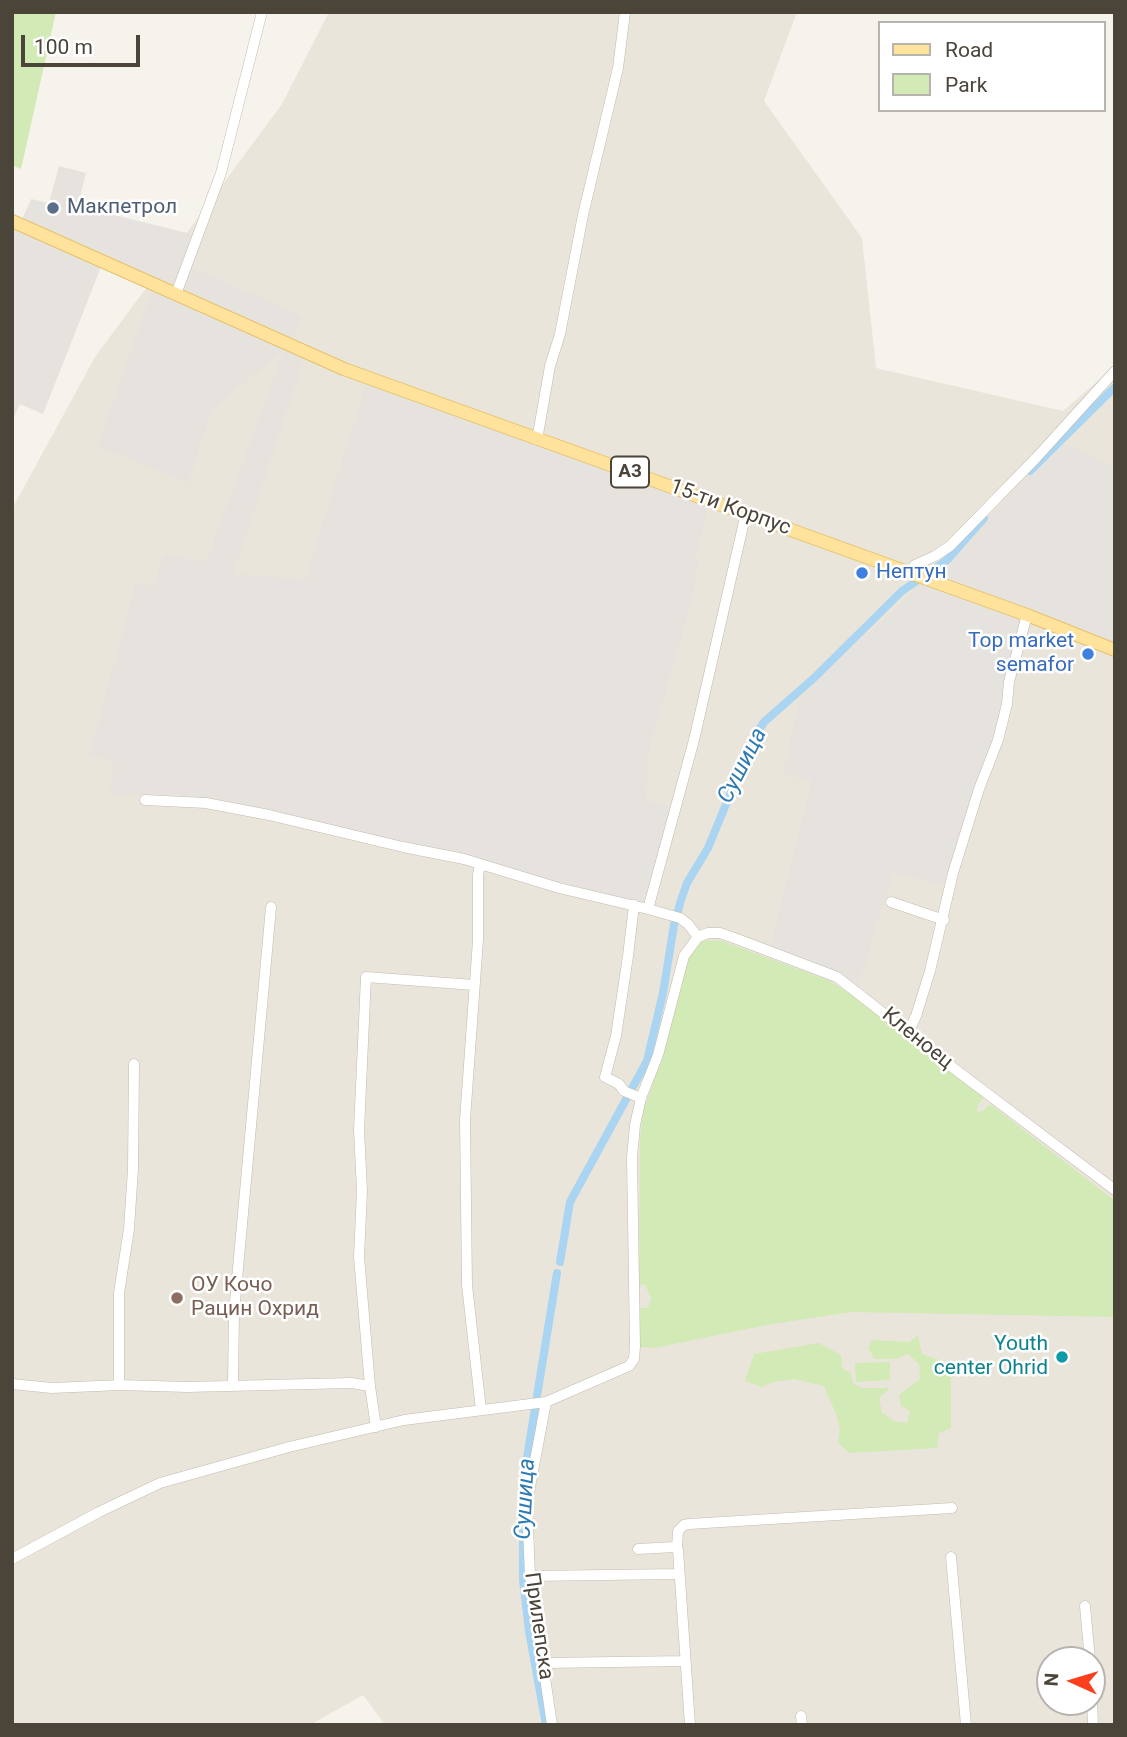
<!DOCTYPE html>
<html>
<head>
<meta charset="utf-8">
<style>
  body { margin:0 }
  #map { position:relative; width:1127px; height:1737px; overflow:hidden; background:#f6f3ec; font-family:Roboto,sans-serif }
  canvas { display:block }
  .frame { position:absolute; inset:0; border:14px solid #4b4439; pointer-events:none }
  .legend { position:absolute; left:878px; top:21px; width:228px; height:91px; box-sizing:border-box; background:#fff; border:2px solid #b7b4b0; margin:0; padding:9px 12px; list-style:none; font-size:21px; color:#4b4439 }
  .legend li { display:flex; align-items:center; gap:14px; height:35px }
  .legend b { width:35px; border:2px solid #b7b4b0 }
  .north { position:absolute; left:1036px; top:1646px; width:70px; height:70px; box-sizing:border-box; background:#fff; border:2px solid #b7b4b0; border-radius:50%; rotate:274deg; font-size:19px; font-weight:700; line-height:28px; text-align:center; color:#4b4439 }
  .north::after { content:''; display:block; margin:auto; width:24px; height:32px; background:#fc3f1d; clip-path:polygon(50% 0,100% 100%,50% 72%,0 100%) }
  .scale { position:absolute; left:21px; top:35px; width:119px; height:32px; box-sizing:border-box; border:4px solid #4b4439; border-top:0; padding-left:9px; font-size:21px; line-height:24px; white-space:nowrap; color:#4b4439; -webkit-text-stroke:5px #fff; paint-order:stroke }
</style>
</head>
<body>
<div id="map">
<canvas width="1127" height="1737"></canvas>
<div class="frame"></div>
<ul class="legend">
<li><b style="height:9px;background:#ffe39c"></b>Road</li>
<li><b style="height:19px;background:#d2eab5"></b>Park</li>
</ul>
<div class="north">N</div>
<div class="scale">100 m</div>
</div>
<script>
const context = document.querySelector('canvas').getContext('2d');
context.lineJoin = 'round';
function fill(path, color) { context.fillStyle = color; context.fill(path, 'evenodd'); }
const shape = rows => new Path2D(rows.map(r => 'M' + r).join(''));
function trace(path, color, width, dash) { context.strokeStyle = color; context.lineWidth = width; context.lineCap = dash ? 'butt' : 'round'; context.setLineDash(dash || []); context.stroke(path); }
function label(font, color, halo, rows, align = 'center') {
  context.font = font + ' Roboto,sans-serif'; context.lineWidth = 5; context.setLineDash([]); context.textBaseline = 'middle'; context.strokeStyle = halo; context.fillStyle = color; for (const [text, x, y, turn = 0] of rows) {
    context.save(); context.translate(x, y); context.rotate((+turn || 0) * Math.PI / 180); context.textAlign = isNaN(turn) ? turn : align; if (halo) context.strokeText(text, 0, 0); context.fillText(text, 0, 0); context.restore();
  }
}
fill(shape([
  [329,12,797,12,764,101,862,238,876,368,1063,411,1115,366,1115,1725,385,1725,363,1695,310,1725,12,1725,12,509,95,357,282,104],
  [1050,1660,1092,1660,1092,1702,1050,1702]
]), '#eae5da');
fill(shape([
  [59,166,86,173,78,206,199,236,188,266,303,316,289,344,305,356,233,574,305,579,366,384,708,506,696,559,699,561,691,602,649,751,646,800,672,806,643,903,223,799,171,794,110,795,114,762,89,755,136,582,154,587,163,555,206,562,284,350,212,409,188,483,97,446,154,285,103,262,43,414,20,404,12,421,12,221,20,224,31,199,49,203],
  [1060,442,1115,467,1115,650,1028,615,1007,704,950,888,893,872,857,991,769,951,812,781,783,774,800,699,850,647,890,615,925,578,947,560]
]), '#e6e2dd');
fill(shape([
  [12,12,56,12,21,169,12,165],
  [705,940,722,941,830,981,858,999,984,1097,978,1105,977,1112,983,1111,990,1104,1115,1201,1115,1317,852,1312,772,1324,654,1348,640,1347,639,1308,648,1308,651,1298,645,1284,639,1285,640,1141,643,1110,652,1087,685,969,693,948],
  [918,1336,922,1354,951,1364,951,1428,939,1433,937,1448,849,1453,838,1442,840,1430,837,1416,824,1386,794,1379,773,1382,762,1387,745,1381,754,1354,819,1343,841,1355,842,1368,851,1374,853,1383,861,1388,890,1388,879,1398,882,1413,894,1421,907,1423,910,1411,901,1406,899,1395,920,1379,919,1364,908,1354,896,1359,875,1359,868,1348,872,1340,909,1342],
  [890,1362,890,1380,856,1382,855,1363]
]), '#d2eab5');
trace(shape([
  [1030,471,1115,387],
  [560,1262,570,1202,647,1061,663,993,674,925,681,900,687,883,708,848,752,741,764,722,814,678,902,591,947,560,984,518],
  [546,1725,529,1631,523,1580,523,1482,557,1273]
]), '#a9d4f2', 8);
const minor = shape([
  [176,294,221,173,262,12],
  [537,440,550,366,560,334,583,215,618,68,625,12],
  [910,573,915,565,935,556,950,546,1036,458,1115,371],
  [145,800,206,803,269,815,403,847,464,859,559,888,648,909,680,918,688,924,698,937],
  [480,864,478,875,478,940,465,1120,467,1285,481,1410],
  [891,902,944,920],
  [634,905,628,956,616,1036,605,1077,619,1084,624,1091,641,1098],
  [648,909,694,740,746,513],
  [908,1033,916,1016,930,971,953,873,979,789,998,740,1007,704,1009,682,1027,615],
  [12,1384,52,1388,120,1385,187,1387,351,1383,370,1386,376,1427],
  [233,1384,234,1312,271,907],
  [119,1385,119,1293,129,1229,133,1169,134,1064],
  [370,1386,359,1257,362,1191,359,1130,366,977,474,985],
  [546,1402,527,1503,530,1576,552,1725],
  [677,1548,678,1531,684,1525,689,1524,952,1508],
  [638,1549,675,1547,678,1550,690,1725],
  [951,1557,966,1725],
  [12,1559,99,1512,160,1483,289,1447,404,1420,546,1402,629,1366,634,1359,635,1346,632,1157,635,1125,641,1098,658,1055,684,956,698,937,708,933,720,933,737,939,837,977,952,1067,1115,1190],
  [530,1576,679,1574],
  [1085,1606,1090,1660],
  [543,1663,685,1661],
  [1092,1699,1093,1725],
  [801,1716,802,1725]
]);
const major = shape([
  [12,221,344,369,1027,615,1115,650]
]);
trace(minor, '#c2bbae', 11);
trace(major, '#e6c16a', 14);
trace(minor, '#fff', 10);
trace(major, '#ffe39c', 12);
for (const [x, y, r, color] of [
  [53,208,7,"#5c6f8a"],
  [862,573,7,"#3f7fe0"],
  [1088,654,7,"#3f7fe0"],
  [177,1298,7,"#8d6e63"],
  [1062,1357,7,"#0f9aa8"]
]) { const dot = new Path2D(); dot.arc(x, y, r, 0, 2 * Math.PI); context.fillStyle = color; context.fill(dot); trace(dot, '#fff', 2.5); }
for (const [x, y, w] of [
  [630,472,38]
]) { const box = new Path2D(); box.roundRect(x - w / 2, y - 15.5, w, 31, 5); context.fillStyle = '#fff'; context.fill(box); trace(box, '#4b4439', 2); }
label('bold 19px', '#4b4439', null, [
  ["A3",630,472]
]);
label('21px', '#4e5e75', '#fff', [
  ["Макпетрол",67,208]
], 'left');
label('21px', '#4b4439', '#fff', [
  ["15-ти Корпус",730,508,20],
  ["Кленоец",917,1039,39],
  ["Прилепска",538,1626,82]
]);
label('21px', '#366cbe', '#fff', [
  ["Нептун",876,573],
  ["Top market",1074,642,"right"],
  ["semafor",1074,666,"right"]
], 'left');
label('21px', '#785e54', '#fff', [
  ["ОУ Кочо",191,1286],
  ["Рацин Охрид",191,1310]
], 'left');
label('21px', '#0d838f', '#fff', [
  ["Youth",1048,1345],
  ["center Ohrid",1048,1369]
], 'right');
label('italic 23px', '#2e7ab2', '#fff', [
  ["Сушица",743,766,-63],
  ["Сушица",526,1499,-87]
]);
</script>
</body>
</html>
